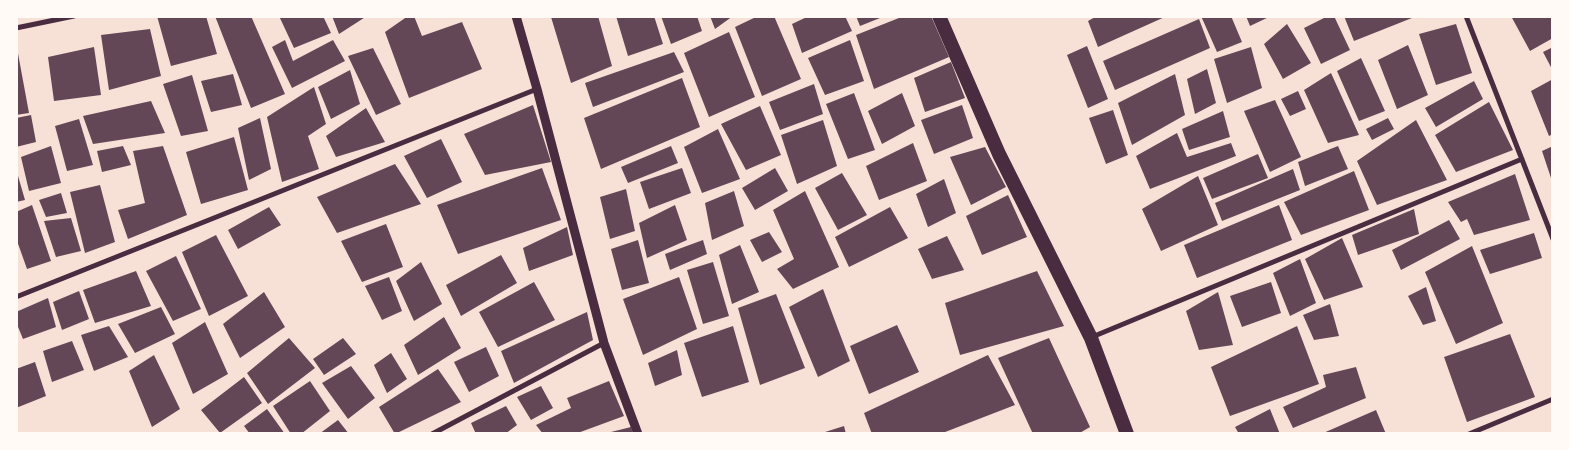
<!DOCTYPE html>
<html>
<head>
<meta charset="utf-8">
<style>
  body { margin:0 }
  #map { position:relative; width:1569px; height:450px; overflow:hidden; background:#f7e1d7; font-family:Montserrat,sans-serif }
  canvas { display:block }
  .frame { position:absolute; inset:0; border:18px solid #fffaf5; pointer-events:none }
</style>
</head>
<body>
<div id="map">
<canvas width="1569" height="450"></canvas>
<div class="frame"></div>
</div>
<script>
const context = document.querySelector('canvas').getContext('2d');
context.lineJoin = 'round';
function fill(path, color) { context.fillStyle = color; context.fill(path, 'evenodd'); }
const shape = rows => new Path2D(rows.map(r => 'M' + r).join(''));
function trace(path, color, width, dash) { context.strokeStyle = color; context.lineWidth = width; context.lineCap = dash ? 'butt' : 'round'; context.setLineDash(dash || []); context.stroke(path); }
fill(shape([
  [157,16,206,16,217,54,171,66],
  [215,16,251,16,285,94,251,108],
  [279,16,323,16,331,33,294,48],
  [332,16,367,16,339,34],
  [408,16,414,16,422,36,462,22,482,69,409,98,385,32],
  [598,16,612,66,571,83,551,17],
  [616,16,654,16,663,44,628,56],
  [661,16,697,16,702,31,671,44],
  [710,16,733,16,715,29],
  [758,16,774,16,801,79,762,96,735,27],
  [809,16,845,16,852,31,802,53,792,24],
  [856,16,885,16,860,26],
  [904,16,931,16,949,57,874,89,856,35],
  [1097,16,1167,16,1098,47,1088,21],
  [1201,16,1231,16,1242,42,1217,52],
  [1246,16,1271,16,1250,26],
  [1328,16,1334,16,1350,50,1321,64,1304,28],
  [1344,16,1417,16,1354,41],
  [1511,16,1553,16,1553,38,1530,51],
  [1199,19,1210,48,1115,90,1103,61],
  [1287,24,1311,63,1283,79,1264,44],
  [1456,24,1472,73,1436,85,1419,34],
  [150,29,161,76,109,90,101,35],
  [729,32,755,97,709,117,684,53],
  [285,40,293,61,333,40,345,61,292,88,272,47],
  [850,40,864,81,825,95,808,58],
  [1408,45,1428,95,1397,109,1378,60],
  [1087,46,1108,99,1088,108,1067,55],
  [94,47,101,95,54,101,48,57],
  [1251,47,1262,88,1227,103,1214,59],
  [1553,47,1553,71,1543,52],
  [17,48,29,113,16,115,16,49],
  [373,48,401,104,376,115,348,56],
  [674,52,684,72,593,107,585,83],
  [1361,58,1385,111,1359,121,1337,71],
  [951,62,965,98,925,112,914,78],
  [1207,69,1216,103,1195,114,1187,79],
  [350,70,360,104,331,119,318,87],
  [1331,73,1359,135,1328,143,1304,90],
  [233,74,242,105,211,112,201,81],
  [1175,74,1185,115,1132,145,1118,103],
  [192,75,208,131,181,136,163,84],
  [682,78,700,127,601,169,584,118],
  [1553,79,1553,134,1549,136,1531,91],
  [1474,81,1483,99,1436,127,1425,108],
  [814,84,823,114,780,130,769,102],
  [314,87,326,124,308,136,319,169,282,182,267,117],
  [1298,91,1306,109,1290,116,1281,99],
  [854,93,875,150,848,159,826,104],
  [902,93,915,126,882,144,868,111],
  [1275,100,1301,157,1270,172,1244,111],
  [151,101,165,133,93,144,83,116],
  [1489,102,1513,150,1456,172,1435,135],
  [533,105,551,162,485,175,464,134],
  [962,105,973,138,934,154,921,120],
  [760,106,781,155,746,170,721,124],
  [366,108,385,142,336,157,326,136],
  [1113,110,1128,155,1106,164,1089,118],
  [1223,111,1230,137,1189,150,1182,129],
  [31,115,36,142,16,147,16,118],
  [260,118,271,169,249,180,238,128],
  [1388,118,1394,129,1372,140,1366,129],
  [79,119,93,165,67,171,55,126],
  [823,120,837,166,797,184,781,135],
  [1416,120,1447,180,1377,205,1357,161],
  [718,129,740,179,702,193,684,147],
  [1177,133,1187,157,1231,143,1236,156,1150,189,1136,156],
  [234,137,248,190,201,204,186,152],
  [441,139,462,182,427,198,404,156],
  [913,143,927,181,879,200,866,166],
  [51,146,61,183,29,191,21,157],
  [123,146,131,165,102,172,97,151],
  [163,146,187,215,128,239,118,210,145,203,133,151],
  [671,146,678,163,628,183,621,167],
  [1338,146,1348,169,1305,186,1298,162],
  [1553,146,1553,181,1552,181,1542,151],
  [985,147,1006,187,971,205,950,157],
  [1258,154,1268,178,1212,199,1203,178],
  [395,164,421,204,337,233,317,197],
  [542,168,561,220,458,254,437,205],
  [682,168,691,193,649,209,640,182],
  [775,168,788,191,755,210,742,188],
  [16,169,25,200,16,202],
  [1293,169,1300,190,1222,221,1215,203],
  [1354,171,1369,210,1301,235,1284,202],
  [842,173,867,215,838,230,815,188],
  [1515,174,1530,220,1474,235,1467,219,1461,222,1448,202],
  [1198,176,1218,225,1161,251,1142,209],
  [944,179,956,213,928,227,916,194],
  [100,185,115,242,85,253,70,192],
  [626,189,635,231,610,239,600,197],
  [734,191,744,226,712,240,705,203],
  [805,191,839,267,793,289,777,269,794,259,773,210],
  [61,193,67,213,46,217,39,200],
  [1008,195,1027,237,982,255,966,216],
  [32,205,51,261,27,269,16,238,16,212],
  [675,205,687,240,647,258,639,223],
  [1279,205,1292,240,1197,278,1184,245],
  [269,207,281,225,238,249,228,230],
  [890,207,908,238,849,267,835,237],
  [1414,209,1419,234,1358,255,1352,235],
  [71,218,81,251,56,257,44,221],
  [1449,220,1460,239,1401,270,1392,250],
  [386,224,403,267,362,282,341,241],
  [567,227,573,255,529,271,523,248],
  [769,232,782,252,762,262,750,240],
  [1534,233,1542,258,1490,274,1480,250],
  [216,235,248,296,209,316,182,252],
  [947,236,964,270,932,279,918,249],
  [1342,238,1363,287,1324,300,1305,259],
  [638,240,649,283,622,290,611,249],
  [703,240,707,254,670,270,665,254],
  [740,245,759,292,732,304,719,255],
  [1472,246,1503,323,1456,344,1425,272],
  [501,255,517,283,461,316,446,285],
  [176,256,201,309,173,321,146,271],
  [1300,259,1316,303,1290,316,1273,273],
  [421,262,442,304,414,321,396,281],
  [713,262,729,316,703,324,687,270],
  [136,271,151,306,95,323,83,290],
  [1037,271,1064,326,960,355,945,303],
  [389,277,402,311,382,320,365,286],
  [679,277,697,329,643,355,623,299],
  [534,282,555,320,498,347,479,312],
  [1271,282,1281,313,1242,327,1230,296],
  [1426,287,1436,321,1423,325,1408,296],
  [823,289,850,361,818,377,789,307],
  [79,291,89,319,62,330,53,302],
  [264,292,285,327,240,358,223,324],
  [1218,292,1233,345,1199,350,1186,311],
  [776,294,805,368,760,385,738,308],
  [48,298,56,327,23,339,16,322,16,312],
  [1330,304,1339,336,1314,340,1303,315],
  [161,307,175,334,135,353,118,324],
  [587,312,593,340,514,383,501,351],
  [444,317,461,348,418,375,404,345],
  [205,322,228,374,193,394,172,343],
  [897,325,919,372,869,394,850,346],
  [109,326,128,357,94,371,81,335],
  [733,326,749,382,702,397,684,343],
  [1297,326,1319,384,1230,416,1211,367],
  [1510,334,1535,397,1467,422,1444,357],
  [289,338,315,368,268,404,247,373],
  [343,338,356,354,324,375,313,359],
  [1049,338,1090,427,1078,434,1033,434,998,358],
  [72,341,84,370,52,382,43,351],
  [486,347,499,376,469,392,454,362],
  [677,350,682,375,655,386,648,363],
  [391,353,407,379,387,393,374,365],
  [154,355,180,409,152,427,129,371],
  [988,355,1015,405,940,434,872,434,864,413],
  [35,362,46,396,16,408,16,369],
  [351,366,375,398,348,419,322,383],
  [1356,367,1366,398,1293,428,1283,407,1326,387,1323,375],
  [438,369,461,402,395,434,379,407],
  [244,377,262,403,220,433,201,410],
  [310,381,330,411,301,434,291,434,273,406],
  [609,381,624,416,575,434,543,434,536,425,571,408,567,398],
  [541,386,553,408,531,420,517,397],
  [506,406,517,425,505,434,476,434,471,423],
  [267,409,285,434,250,434,244,426],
  [1270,409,1280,434,1239,434,1235,427],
  [1376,410,1386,434,1321,434],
  [338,420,349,434,319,434],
  [844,426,846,434,822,434,822,433],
  [631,427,633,434,607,434,607,433]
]), '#644757');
trace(shape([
  [1466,16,1553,239],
  [16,28,74,16],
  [16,297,537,89],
  [1092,337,1522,159],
  [432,434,604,343],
  [1469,434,1553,399]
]), '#4a2c40', 5);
trace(shape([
  [516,16,537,89,604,343,638,434]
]), '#4a2c40', 9);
trace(shape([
  [939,16,999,154,1091,338,1127,434]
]), '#4a2c40', 14);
</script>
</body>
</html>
